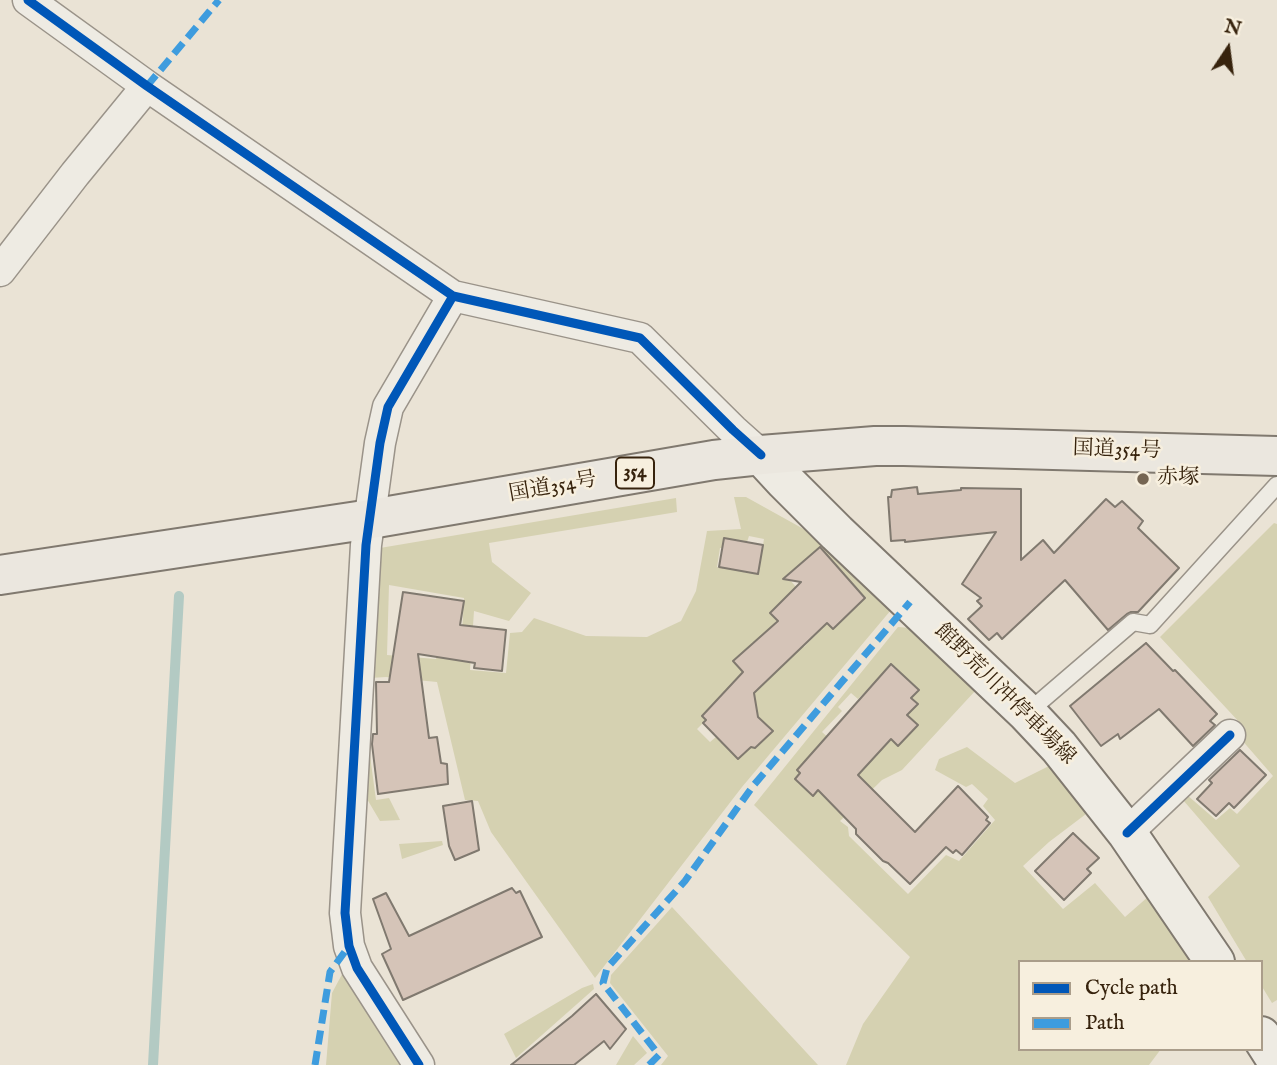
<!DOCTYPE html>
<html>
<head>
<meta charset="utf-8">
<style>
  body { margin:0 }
  #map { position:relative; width:1277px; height:1065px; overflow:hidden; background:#eae3d5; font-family:"IM FELL English",serif }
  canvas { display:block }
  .legend { position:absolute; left:1018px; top:960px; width:245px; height:91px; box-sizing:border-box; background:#f7efde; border:2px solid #aa9d8a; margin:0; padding:9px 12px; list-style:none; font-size:21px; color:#37230d }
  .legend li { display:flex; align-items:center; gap:14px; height:35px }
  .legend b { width:35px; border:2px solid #aa9d8a }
  .north { position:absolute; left:1193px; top:14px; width:70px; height:70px; -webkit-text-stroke:5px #f7efde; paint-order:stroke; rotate:13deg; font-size:19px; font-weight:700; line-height:28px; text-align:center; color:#37230d }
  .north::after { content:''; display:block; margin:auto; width:24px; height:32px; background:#37230d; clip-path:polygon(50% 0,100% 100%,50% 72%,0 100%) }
</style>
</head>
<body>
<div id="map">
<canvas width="1277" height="1065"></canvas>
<ul class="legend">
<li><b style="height:9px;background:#0057b8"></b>Cycle path</li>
<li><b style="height:9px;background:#3e9cde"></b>Path</li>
</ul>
<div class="north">N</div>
</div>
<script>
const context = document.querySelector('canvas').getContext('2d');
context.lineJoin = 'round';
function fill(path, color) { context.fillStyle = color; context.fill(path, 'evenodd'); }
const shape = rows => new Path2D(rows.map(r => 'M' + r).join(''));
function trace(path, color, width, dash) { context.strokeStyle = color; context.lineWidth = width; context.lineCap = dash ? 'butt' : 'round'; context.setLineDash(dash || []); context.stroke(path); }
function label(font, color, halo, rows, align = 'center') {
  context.font = font + ' "IM FELL English","Noto Serif JP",serif'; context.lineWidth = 5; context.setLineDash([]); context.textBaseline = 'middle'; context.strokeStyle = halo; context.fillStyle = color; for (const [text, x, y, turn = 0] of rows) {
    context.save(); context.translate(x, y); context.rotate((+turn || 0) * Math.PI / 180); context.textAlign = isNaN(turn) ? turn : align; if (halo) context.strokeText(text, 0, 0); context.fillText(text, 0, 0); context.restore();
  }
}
fill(shape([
  [734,497,746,497,809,532,817,542,891,610,742,787,595,978,491,832,478,801,465,800,437,682,386,677,370,678,380,548,676,498,677,512,489,543,492,562,531,593,509,621,474,611,470,670,506,673,510,633,522,632,534,618,586,636,647,637,681,621,696,591,707,531,741,529],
  [749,536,764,539,758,574,717,567,720,548,722,548,725,538,747,542],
  [804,565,848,613,833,629,827,623,804,647,787,630,784,633,774,624,777,620,771,613,796,587,790,580],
  [389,585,464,598,461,650,439,647,436,659,387,655],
  [760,637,785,663,758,689,733,661],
  [702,716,772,731,756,748,751,747,738,759,716,737,710,742,697,729,706,720],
  [1274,523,1277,524,1277,1000,1272,1003,1261,985,1261,962,1247,962,1208,897,1240,866,1183,800,1187,795,1216,820,1230,808,1237,814,1273,776,1234,731,1241,724,1160,637],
  [898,627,911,628,976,690,902,770,882,780,840,821,848,827,849,836,908,894,946,855,959,861,995,820,983,806,988,799,972,784,966,787,935,770,939,759,967,747,1015,783,1049,766,1086,814,1049,842,1023,866,1063,909,1095,883,1125,917,1149,896,1193,962,1020,962,1020,1049,1161,1049,1149,1065,846,1065,863,1024,910,957,754,805],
  [883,673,918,703,907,715,917,725,898,746,891,739,863,769,822,732,842,711,838,707,851,693,858,699],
  [809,756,844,762,814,795,795,779,800,773,798,769],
  [369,748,376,800,389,798,400,820,380,821,367,799],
  [442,841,443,845,402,859,399,844],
  [672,907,818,1065,661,1065,668,1056,610,983,611,975],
  [347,965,406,1065,326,1065,332,993],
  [593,984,594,989,516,1058,504,1034,582,988],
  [633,1036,647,1053,634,1065,616,1065]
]), '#d5d1b1');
trace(shape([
  [153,1065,179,596]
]), '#b3cac3', 10);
const building = shape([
  [917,487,918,494,961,490,961,488,1021,489,1021,560,1043,540,1054,553,1106,499,1115,507,1122,501,1143,521,1138,528,1179,568,1138,612,1131,612,1127,614,1108,630,1065,580,1002,639,997,633,989,640,968,619,982,606,977,601,981,598,962,584,996,532,905,542,905,540,891,541,888,497,891,497,892,490,917,487],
  [724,538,763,545,758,574,719,567,724,538],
  [820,547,865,598,833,629,827,623,754,693,758,717,773,731,755,748,751,747,738,759,703,723,706,720,702,716,743,672,733,661,778,621,770,613,801,582,783,579,820,547],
  [403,592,464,601,460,625,506,630,502,671,474,668,475,663,418,654,429,738,437,737,441,763,447,764,448,784,378,794,372,744,373,734,377,734,376,682,389,682,403,592],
  [1146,643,1173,671,1175,670,1217,714,1210,721,1215,725,1193,746,1159,709,1120,739,1118,734,1101,746,1070,706,1146,643],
  [891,664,919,690,911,698,918,704,907,715,918,725,898,746,891,739,858,775,915,832,958,786,988,817,986,820,990,823,962,855,956,850,953,853,946,847,910,884,888,863,883,861,856,834,856,829,818,790,813,796,795,779,800,773,797,770,891,664],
  [1240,750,1266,775,1234,808,1229,803,1216,816,1197,799,1212,783,1209,780,1240,750],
  [472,801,479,850,455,860,449,846,443,806,472,801],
  [1073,833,1099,858,1087,869,1091,873,1064,900,1035,871,1073,833],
  [512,888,516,893,520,891,542,937,403,1000,382,954,391,949,373,899,386,893,409,936,512,888],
  [596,994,626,1029,610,1049,604,1041,574,1065,511,1065,572,1016,596,994]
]);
fill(building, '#d5c4b8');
trace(building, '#80796f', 2);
const lane = shape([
  [1027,713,1133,622,1150,625,1277,485]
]);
const street = shape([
  [28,0,147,86,453,296,388,407,380,443,366,545,345,913,349,946,357,968,419,1065],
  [0,271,75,174,147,86],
  [453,296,640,338,733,430,761,455],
  [1127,833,1230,735]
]);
const secondary = shape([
  [761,455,785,481,837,533,1027,713,1059,747,1127,833,1215,962],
  [1261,1036,1277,1061]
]);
const highway = shape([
  [0,575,371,519,714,460,761,455,875,446,904,446,1277,456]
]);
trace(lane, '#9a9389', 19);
trace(street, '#9a9389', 33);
trace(secondary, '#80796f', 42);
trace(highway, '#80796f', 42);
trace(lane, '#eeebe3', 16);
trace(street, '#eeebe3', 30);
trace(secondary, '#eeebe3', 38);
trace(highway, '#ebe7df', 38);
trace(shape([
  [147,86,219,0],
  [315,1065,330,972,349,946],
  [649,1065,659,1055,603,983,607,968,685,881,753,786,910,602]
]), '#3e9cde', 7, [14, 7]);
trace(shape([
  [28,0,147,86,453,296,388,407,380,443,366,545,345,913,349,946,357,968,419,1065],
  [453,296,640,338,733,430,761,455],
  [1127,833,1230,735]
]), '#0057b8', 9);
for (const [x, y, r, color] of [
  [1143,479,7,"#766653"]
]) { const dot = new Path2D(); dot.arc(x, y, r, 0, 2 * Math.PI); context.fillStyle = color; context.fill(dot); trace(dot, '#f7efde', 2.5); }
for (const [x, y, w] of [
  [635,473,38]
]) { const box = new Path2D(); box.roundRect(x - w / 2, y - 15.5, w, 31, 5); context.fillStyle = '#f7efde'; context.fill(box); trace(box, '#37230d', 2); }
label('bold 19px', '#37230d', null, [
  ["354",635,473]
]);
label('21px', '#37230d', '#f7efde', [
  ["国道354号",1117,451,2],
  ["国道354号",553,488,-10],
  ["館野荒川沖停車場線",1004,695,45]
]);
label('21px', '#37230d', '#f7efde', [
  ["赤塚",1157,479]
], 'left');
</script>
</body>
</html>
